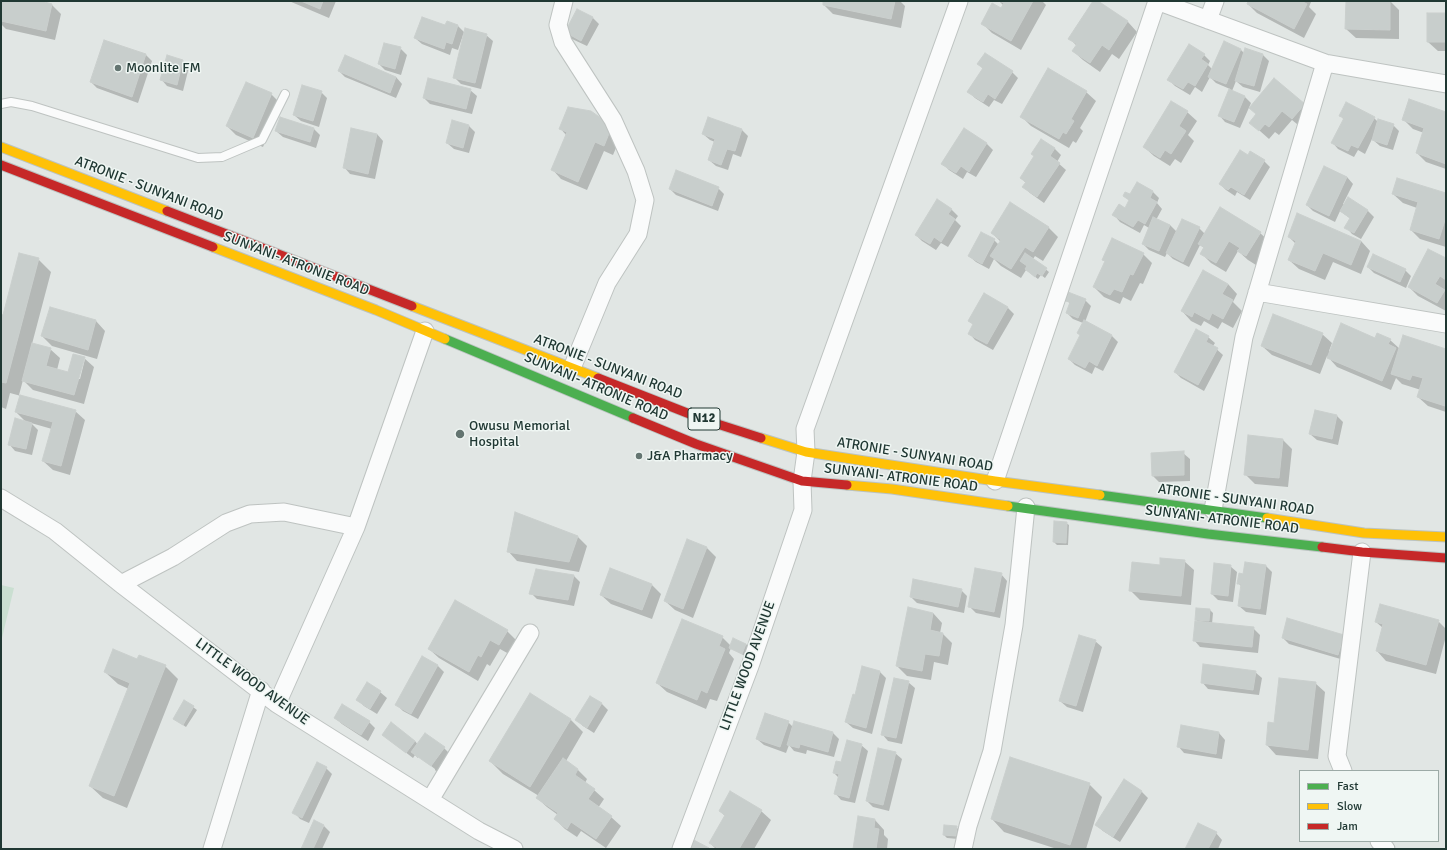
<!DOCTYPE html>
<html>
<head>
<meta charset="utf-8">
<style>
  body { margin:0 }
  #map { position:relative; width:1447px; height:850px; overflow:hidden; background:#e1e6e4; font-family:Signika,sans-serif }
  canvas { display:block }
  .frame { position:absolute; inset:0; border:2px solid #203833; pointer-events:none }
  .legend { position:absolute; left:1299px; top:770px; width:140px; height:72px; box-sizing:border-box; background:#eff6f3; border:1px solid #9caaa6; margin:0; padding:5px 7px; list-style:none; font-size:12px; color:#203833 }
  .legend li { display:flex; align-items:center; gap:8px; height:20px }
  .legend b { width:20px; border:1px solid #9caaa6 }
</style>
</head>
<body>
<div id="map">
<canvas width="1447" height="850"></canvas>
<div class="frame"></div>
<ul class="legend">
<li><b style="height:5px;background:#4caf50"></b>Fast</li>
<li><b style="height:5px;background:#ffc107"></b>Slow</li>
<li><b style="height:5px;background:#c62828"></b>Jam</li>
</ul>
</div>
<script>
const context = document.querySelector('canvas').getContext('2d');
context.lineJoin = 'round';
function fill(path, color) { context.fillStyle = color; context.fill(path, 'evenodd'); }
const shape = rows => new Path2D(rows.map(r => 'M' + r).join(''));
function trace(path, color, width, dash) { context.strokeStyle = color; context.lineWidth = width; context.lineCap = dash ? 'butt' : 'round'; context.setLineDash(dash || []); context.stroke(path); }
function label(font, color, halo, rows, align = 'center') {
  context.font = font + ' Signika,sans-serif'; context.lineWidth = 3; context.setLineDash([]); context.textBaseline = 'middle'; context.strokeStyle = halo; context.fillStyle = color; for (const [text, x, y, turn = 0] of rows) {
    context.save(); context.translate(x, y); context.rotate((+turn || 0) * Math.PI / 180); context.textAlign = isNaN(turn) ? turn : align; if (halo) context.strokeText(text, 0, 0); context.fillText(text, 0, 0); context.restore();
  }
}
fill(shape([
  [1,585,14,588,1,642]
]), '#cadfd1');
fill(shape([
  [1,1,36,1,52,5,61,14,55,40,6,29,1,24],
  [289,1,336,1,329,18],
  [824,1,900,1,905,6,901,28,833,14,824,5],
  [999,1,1042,1,1046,5,1021,50,992,33,982,23,1002,10,1004,6],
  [1094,1,1128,22,1137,32,1119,59,1112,54,1100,72,1083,60,1073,51,1077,46,1070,39],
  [1249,1,1310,1,1311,2,1309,7,1316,14,1304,38,1257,13,1248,4],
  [1347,1,1390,1,1399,10,1399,39,1356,38,1346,29],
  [1446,14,1446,51,1438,51,1428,42],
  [592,17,599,24,587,46,572,39,566,32],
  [447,22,458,26,465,33,486,35,493,41,481,89,461,84,454,77,465,35,463,35,458,50,452,48,450,55,422,44,415,38,446,26],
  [105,41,146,55,152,61,138,103,97,88,91,82],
  [1224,42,1241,50,1244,53,1245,50,1263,55,1269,61,1260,92,1243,87,1236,81,1232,91,1244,96,1251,103,1240,128,1225,122,1219,115,1230,89,1216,83,1210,77,1202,92,1195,87,1190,95,1175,86,1169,80,1204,55,1210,61,1208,65,1212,69],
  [400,48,407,55,401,75,385,70,379,64],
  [183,61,189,67,183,91,167,86,161,79],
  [979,64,1012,72,1018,78,1002,104,994,100,989,107,975,98,969,92,983,69],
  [339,71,396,77,402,84,396,98,345,77],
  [470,90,477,96,472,114,430,104,424,98],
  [321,92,327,98,319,127,301,121,294,115],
  [1086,92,1096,101,1080,128,1083,131,1076,143,1073,141,1069,148,1031,126,1022,117],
  [271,94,281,104,263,147,236,135,227,126],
  [1304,104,1302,128,1292,120,1279,135,1275,132,1269,139,1251,123,1257,115],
  [1187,112,1197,121,1188,135,1194,141,1181,163,1175,159,1170,166,1154,156,1144,147],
  [1446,113,1446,169,1426,162,1417,153,1424,133,1413,129,1403,119],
  [1340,115,1374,118,1378,122,1393,125,1399,131,1393,150,1380,146,1372,139,1365,154,1358,150,1354,157,1338,149,1332,142,1344,120],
  [469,126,475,132,469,153,454,149,447,143],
  [611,127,621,136,613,155,604,151,587,190,561,179,552,169,566,135,560,128],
  [314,129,320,135,316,148,283,137,276,131],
  [964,129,987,144,993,150,976,177,967,172,963,179,949,170,942,163],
  [742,130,748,136,741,157,733,154,728,170,716,166,709,160,715,142,710,140,703,134],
  [377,134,383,141,375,179,350,174,344,167],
  [1041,140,1055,149,1061,155,1057,162,1066,170,1044,203,1030,193,1024,187,1026,183,1021,178,1035,157],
  [1248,156,1264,161,1270,167,1250,200,1237,192,1235,196,1226,190,1220,184],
  [1325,167,1347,177,1353,184,1343,204,1367,210,1374,217,1361,239,1352,234,1346,227,1351,219,1340,211,1335,222,1313,211,1307,205],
  [1138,183,1153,192,1159,198,1157,203,1162,209,1156,220,1170,225,1177,232,1199,228,1205,234,1260,233,1270,242,1256,265,1248,260,1238,251,1226,272,1211,263,1201,253,1204,248,1200,245,1189,267,1173,259,1167,253,1165,257,1149,250,1143,244,1149,228,1144,225,1140,233,1120,222,1114,215,1125,209,1130,201,1124,196,1131,196],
  [718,188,724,194,718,211,676,195,670,189],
  [1393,194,1446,194,1446,247,1420,239,1411,230,1417,208,1403,203],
  [951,209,958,216,955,220,961,226,948,247,941,243,936,250,922,241,916,235],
  [1048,227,1058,237,1043,261,1035,256,1033,259,1049,272,1045,278,1041,275,1038,279,1026,270,1021,278,1001,266,994,259,989,269,976,262,969,256,981,233,994,240,999,245,1001,242,992,233],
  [1289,237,1361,241,1370,251,1361,274,1333,262,1325,280,1299,269,1289,260,1296,244],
  [20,254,38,259,51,272,32,344,50,349,60,358,57,370,69,373,73,355,84,358,94,367,84,404,33,390,23,380,19,395,75,411,85,420,70,475,53,470,43,461,52,429,31,423,38,430,32,455,15,451,9,444,15,420,27,423,16,412,21,396,10,393,6,409,1,407,1,315,4,316],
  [83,359,85,359,80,379,78,379],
  [1143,254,1152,263,1143,284,1140,283,1131,301,1123,297,1120,304,1104,297,1094,287,1106,262,1103,259],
  [1446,260,1445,292,1446,311,1418,296,1409,287],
  [1368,267,1405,270,1411,276,1406,288,1374,273],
  [1228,284,1237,294,1233,302,1242,311,1233,328,1222,322,1218,329,1204,321,1201,326,1191,321,1182,311],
  [1067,300,1085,300,1091,306,1085,322,1112,336,1118,342,1103,371,1095,367,1092,374,1075,365,1069,359,1081,336,1083,323,1073,319,1067,313,1070,304],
  [1008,308,1014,314,993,350,975,340,969,333,974,325,969,321],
  [96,321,105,331,97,359,52,346,42,336],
  [1322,334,1332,343,1329,351,1331,351,1375,340,1390,340,1400,349,1404,336,1446,350,1446,412,1428,406,1418,397,1421,390,1402,384,1396,378,1391,390,1337,367,1327,356,1320,374,1272,355,1262,346],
  [1208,337,1215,343,1213,346,1223,355,1204,391,1181,378,1175,372],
  [1315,411,1337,416,1343,422,1338,445,1317,440,1310,434],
  [1283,440,1292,449,1288,487,1255,484,1245,474],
  [1183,453,1190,459,1190,481,1159,482,1153,476],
  [1066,523,1069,525,1068,545,1057,545,1054,542],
  [578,537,587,546,579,572,517,561,508,551],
  [706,547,716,557,693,618,675,610,665,601],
  [1184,561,1194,570,1191,605,1140,600,1130,590,1161,566],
  [1230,566,1237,572,1233,602,1218,600,1212,594],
  [1266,566,1272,572,1266,615,1246,612,1239,606,1242,587,1238,583,1244,575],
  [1001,574,1007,581,1000,618,976,613,970,607],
  [574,576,580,582,574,606,537,599,531,593],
  [651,584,661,594,652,619,611,604,601,595],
  [961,590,967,596,964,613,917,603,911,597],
  [1197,609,1210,610,1213,613,1212,624,1253,628,1260,635,1258,653,1200,647,1194,640,1199,622,1196,620],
  [933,613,942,623,940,633,943,634,952,643,948,665,934,662,931,680,907,676,897,666],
  [1438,621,1446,629,1446,636,1436,674,1386,661,1377,651,1383,628,1376,622],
  [507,631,516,640,509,654,500,649,490,666,487,664,478,681,439,658,429,649],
  [1343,636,1344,660,1289,644,1283,638],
  [722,637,731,646,746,644,748,647,745,656,731,648,729,653,734,659,717,701,710,699,706,709,667,692,657,683],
  [1095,641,1102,647,1083,712,1067,707,1060,701],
  [423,658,438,666,444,672,418,719,403,711,397,705],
  [138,660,165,666,178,679,127,808,103,798,90,786,129,689,118,684,105,672],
  [880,672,886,678,872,734,853,728,846,722,856,696],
  [1255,672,1262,678,1259,695,1208,689,1202,682],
  [908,682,915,688,902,744,888,741,882,734],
  [1315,683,1325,692,1318,759,1276,755,1267,745,1269,723,1275,724],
  [380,692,387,698,377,714,364,706,357,699],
  [591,697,602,704,608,710,594,733,583,726,577,720],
  [185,701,197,710,186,727,174,719],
  [343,706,369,722,375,728,368,741,342,724,335,718],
  [570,719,583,732,566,761,578,770,587,779,585,783,594,790,604,799,598,808,611,817,621,826,606,848,581,831,577,837,565,829,555,819,558,815,547,807,537,798,539,796,503,774,490,761],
  [788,722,793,727,794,722,833,733,839,739,834,757,807,750,806,754,794,751,789,745,786,753,764,745,757,739],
  [1219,733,1225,740,1222,759,1184,753,1178,746],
  [383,735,415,741,418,745,444,748,450,754,437,772,435,770,435,769,418,756,418,758,415,755,413,758],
  [861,745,868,751,855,803,841,800,835,793,839,778,834,773],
  [895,753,902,759,889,811,873,807,867,801],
  [326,768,332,774,309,823,300,819,294,812],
  [1124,780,1142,792,1148,798,1120,842,1103,831,1096,825],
  [1089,784,1102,797,1086,849,1057,849,1004,832,992,819],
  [720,811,761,811,771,820,754,849,716,849,710,843,725,816],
  [875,820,884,830,884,835,888,839,887,849,854,849],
  [324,826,330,832,322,849,302,849],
  [956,827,959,830,958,839,947,838,944,835],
  [1216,833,1222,840,1218,849,1186,849]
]), '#0003');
const building = shape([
  [1,1,41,1,52,4,46,31,1,21,1,1],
  [301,1,323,1,320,9,301,1],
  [823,1,895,1,891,19,823,5,823,1],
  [999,1,1033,1,1011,41,981,24,992,3,1001,8,1004,3,999,1],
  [1093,1,1098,1,1128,21,1109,50,1102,45,1090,63,1072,51,1077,44,1068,39,1093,1],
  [1248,1,1301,1,1307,4,1294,29,1247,4,1248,1],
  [1346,1,1390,1,1390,30,1345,29,1346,1],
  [577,9,593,17,581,41,565,32,577,9],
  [1427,13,1446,13,1446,42,1427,42,1427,13],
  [422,17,445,25,447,21,458,25,452,44,446,42,444,49,414,38,422,17],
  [465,28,487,34,475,83,453,78,465,28],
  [104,40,146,54,132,97,90,82,104,40],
  [1224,41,1241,49,1226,84,1208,77,1224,41],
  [384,43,401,47,395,69,378,64,384,43],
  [1189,44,1205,54,1201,59,1208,64,1195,86,1188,82,1183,89,1167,80,1189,44],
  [1245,48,1263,54,1254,86,1235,81,1245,48],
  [985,53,1013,71,995,99,988,94,983,102,967,92,983,68,977,64,985,53],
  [167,55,183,60,177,85,160,80,167,55],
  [345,55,396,77,390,93,338,71,345,55],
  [1048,68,1087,91,1071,119,1074,121,1066,134,1063,132,1059,139,1020,117,1048,68],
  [428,78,471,89,466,109,423,98,428,78],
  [1274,78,1305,104,1292,119,1282,111,1269,127,1265,124,1259,131,1249,123,1256,114,1249,108,1274,78],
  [246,82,272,93,253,138,226,126,246,82],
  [302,85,322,91,313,121,293,115,302,85],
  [1229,89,1245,96,1234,122,1218,116,1229,89],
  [1409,99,1446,112,1446,164,1416,153,1424,128,1402,120,1409,99],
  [1171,101,1188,111,1179,126,1186,131,1171,154,1165,150,1160,158,1143,147,1171,101],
  [1346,102,1375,117,1358,148,1351,145,1348,151,1331,143,1344,118,1339,116,1346,102],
  [568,107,591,111,612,126,604,146,595,142,578,182,551,170,567,132,559,129,568,107],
  [280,117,314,128,310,142,275,131,280,117],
  [708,117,742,129,735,151,727,149,721,165,708,160,715,139,702,134,708,117],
  [1378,119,1394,124,1387,145,1372,140,1378,119],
  [452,120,469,125,463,148,446,143,452,120],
  [351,128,377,134,368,174,343,168,351,128],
  [964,128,987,143,969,172,961,166,956,173,941,164,964,128],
  [1041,139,1055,148,1050,156,1060,163,1037,197,1022,187,1026,182,1020,178,1034,156,1031,154,1041,139],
  [1240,150,1248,155,1250,151,1265,160,1244,195,1231,187,1228,190,1219,184,1240,150],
  [1324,166,1347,177,1329,216,1306,205,1324,166],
  [676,170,719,187,712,206,669,189,676,170],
  [1397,178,1446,193,1446,217,1439,239,1410,230,1418,202,1392,194,1397,178],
  [1137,182,1153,191,1150,198,1157,202,1145,224,1138,220,1133,227,1112,215,1119,204,1125,208,1129,200,1123,196,1125,192,1130,194,1137,182],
  [1348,197,1368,210,1354,233,1344,228,1350,218,1340,211,1348,197],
  [937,199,952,209,948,214,955,219,941,242,934,237,930,244,915,235,937,199],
  [1010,202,1049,227,1033,252,1025,247,1011,269,990,256,1001,240,991,233,1010,202],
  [1220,207,1261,232,1246,256,1237,251,1240,248,1229,241,1216,263,1200,254,1204,247,1198,244,1220,207],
  [1297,213,1361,241,1351,265,1323,253,1315,271,1288,260,1296,241,1288,237,1297,213],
  [1153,217,1170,225,1159,251,1142,244,1153,217],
  [1182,219,1200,227,1183,262,1166,253,1182,219],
  [981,232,995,239,982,264,968,256,981,232],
  [1112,238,1144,253,1133,275,1130,274,1122,292,1114,289,1110,295,1093,287,1105,261,1102,260,1112,238],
  [1428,249,1446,258,1446,280,1440,276,1435,284,1445,290,1437,303,1408,287,1428,249],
  [19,253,39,258,6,383,1,382,1,314,3,315,19,253],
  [1025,253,1047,268,1042,276,1037,273,1035,277,1025,269,1027,266,1020,261,1025,253],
  [1373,254,1406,269,1400,282,1367,267,1373,254],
  [1203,270,1228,284,1222,294,1233,300,1223,319,1212,313,1209,320,1194,312,1192,317,1181,311,1203,270],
  [1068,292,1086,299,1078,318,1066,313,1070,302,1065,301,1068,292],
  [984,293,1008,307,987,344,968,334,973,324,968,321,984,293],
  [50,307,96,320,88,350,41,336,50,307],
  [1273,314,1323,333,1311,365,1261,346,1273,314],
  [1084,320,1112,335,1097,366,1089,361,1085,368,1068,359,1080,335,1077,333,1084,320],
  [1341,323,1375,338,1377,333,1391,339,1388,344,1396,348,1382,381,1327,358,1341,323],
  [1196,329,1209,336,1206,342,1218,348,1198,385,1174,372,1196,329],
  [1403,335,1446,349,1445,406,1417,397,1423,378,1412,375,1410,380,1391,374,1403,335],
  [32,343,51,348,46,366,68,372,73,354,85,357,74,395,22,381,32,343],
  [20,395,76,410,61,466,42,461,53,422,15,412,20,395],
  [1315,410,1337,415,1332,439,1309,434,1315,410],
  [15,418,32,423,26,449,8,445,15,418],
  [1248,435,1283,439,1279,478,1244,475,1248,435],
  [1184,451,1184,475,1152,476,1151,453,1184,451],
  [515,512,578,536,569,562,507,552,515,512],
  [1054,521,1067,522,1066,543,1053,542,1054,521],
  [687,539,707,547,683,609,664,601,687,539],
  [1160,558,1185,560,1181,596,1129,591,1132,562,1160,565,1160,558],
  [1245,562,1266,565,1260,609,1238,606,1241,584,1237,584,1239,573,1243,574,1245,562],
  [1214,563,1231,565,1228,596,1211,594,1214,563],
  [610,568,652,584,642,610,600,595,610,568],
  [975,568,1002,573,994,612,968,607,975,568],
  [536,569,574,575,568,600,529,594,536,569],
  [913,579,962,589,958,607,910,597,913,579],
  [455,600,508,630,499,645,490,640,481,657,478,655,469,672,428,649,455,600],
  [1380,604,1439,620,1426,665,1376,651,1383,624,1375,622,1380,604],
  [908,607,933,613,930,630,943,633,939,656,925,654,922,671,896,666,908,607],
  [1196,608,1210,609,1209,621,1195,620,1196,608],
  [1287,618,1344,635,1338,655,1282,638,1287,618],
  [682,619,723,636,719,646,725,649,707,693,701,690,697,700,656,683,682,619],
  [1195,621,1254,627,1252,647,1193,641,1195,621],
  [1079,635,1096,640,1076,706,1059,701,1079,635],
  [733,638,746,644,742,654,729,648,733,638],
  [113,649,137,659,139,655,166,665,114,796,89,786,130,683,104,672,113,649],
  [422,656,438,665,411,714,395,705,422,656],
  [1203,664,1256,671,1253,690,1201,683,1203,664],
  [862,666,880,671,866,728,845,722,853,694,855,695,862,666],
  [894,678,909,681,896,738,881,735,894,678],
  [1279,678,1316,682,1308,750,1266,745,1268,722,1274,723,1279,678],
  [367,682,381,691,370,709,356,700,367,682],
  [530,693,571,719,530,787,489,761,530,693],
  [590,696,602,703,587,728,575,720,590,696],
  [184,700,194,706,183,725,173,719,184,700],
  [342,704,370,721,361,735,334,718,342,704],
  [765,713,789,721,780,747,756,739,765,713],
  [794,721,833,732,828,752,800,744,799,748,787,745,794,721],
  [391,722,415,741,406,753,382,735,391,722],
  [1181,725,1219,732,1216,754,1177,747,1181,725],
  [425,733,445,747,431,766,411,752,425,733],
  [847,740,862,744,849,798,834,794,839,774,833,773,836,761,841,762,847,740],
  [878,748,896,752,883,805,866,801,878,748],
  [1010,757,1090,783,1070,845,991,819,1010,757],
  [563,758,578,769,575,775,595,789,588,799,612,816,596,839,571,822,567,829,554,819,558,813,536,798,563,758],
  [317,762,327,767,302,818,292,813,317,762],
  [1124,779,1142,791,1113,837,1095,825,1124,779],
  [730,791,762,810,739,849,719,849,709,843,725,815,719,811,730,791],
  [858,816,875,819,874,828,879,829,876,849,853,849,858,816],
  [314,820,324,825,313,849,301,849,314,820],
  [1198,823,1217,832,1208,849,1185,849,1198,823],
  [944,825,957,826,956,836,943,835,944,825],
  [690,838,709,848,708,849,684,849,690,838]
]);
fill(building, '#c8cecc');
trace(building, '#cacfcd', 1);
const lane = shape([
  [1,104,11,102,32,106,198,158,222,157,262,140,285,94]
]);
const street = shape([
  [564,1,558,25,563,42,613,120,636,171,645,200,638,234,607,283,572,368],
  [1208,20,1215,1],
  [1257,292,1446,324],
  [995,481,1157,1,1325,63,1446,84],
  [1,498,55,531,121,584,277,704,479,831,514,849],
  [1213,510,1244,337,1325,63],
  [121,584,173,557,226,523,250,514,284,512,356,527],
  [277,704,356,527,425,331],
  [1343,771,1337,756,1362,552],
  [430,800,530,633],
  [1379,841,1386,849],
  [212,849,261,690],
  [681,849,750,666,803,510,802,481,806,452,805,429,959,1],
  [963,849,968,826,992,751,1014,625,1026,507]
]);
const fast = shape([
  [445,339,633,418],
  [1100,495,1267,518],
  [1008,506,1208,534,1322,547]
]);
const slow = shape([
  [1,147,167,211],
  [213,247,376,310,445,339],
  [412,306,598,378],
  [761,438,806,452,995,481,1100,495],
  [847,485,892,489,1008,506],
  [1267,518,1364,533,1446,537]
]);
const jam = shape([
  [1,165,213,247],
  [167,211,412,306],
  [598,378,705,420,761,438],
  [633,418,696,444,802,481,847,485],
  [1322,547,1362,552,1446,558]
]);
trace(lane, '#bec3c1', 10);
trace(street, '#bec3c1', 19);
trace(fast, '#bbc3c1', 11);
trace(slow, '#bbc3c1', 11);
trace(jam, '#bbc3c1', 11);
trace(lane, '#fafbfb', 8);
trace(street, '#fafbfb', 17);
trace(fast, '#4caf50', 9);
trace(slow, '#ffc107', 9);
trace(jam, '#c62828', 9);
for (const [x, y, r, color] of [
  [118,68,4,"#647571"],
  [460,434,5,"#647571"],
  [639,456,4,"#647571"]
]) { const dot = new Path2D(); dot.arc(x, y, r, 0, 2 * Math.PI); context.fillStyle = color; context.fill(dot); trace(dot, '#eff6f3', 1.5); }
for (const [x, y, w] of [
  [704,419,32]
]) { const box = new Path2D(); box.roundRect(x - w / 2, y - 11, w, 22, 3); context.fillStyle = '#eff6f3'; context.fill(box); trace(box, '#203833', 1); }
label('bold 13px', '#203833', null, [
  ["N12",704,419]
]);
label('14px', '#203833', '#eff6f3', [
  ["Moonlite FM",126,68],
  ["Owusu Memorial",469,426],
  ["Hospital",469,442],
  ["J&A Pharmacy",647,456]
], 'left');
label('14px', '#203833', '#eff6f3', [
  ["ATRONIE - SUNYANI ROAD",149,189,21],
  ["SUNYANI- ATRONIE ROAD",296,264,21],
  ["ATRONIE - SUNYANI ROAD",608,367,21],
  ["SUNYANI- ATRONIE ROAD",596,387,23],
  ["ATRONIE - SUNYANI ROAD",915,455,9],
  ["SUNYANI- ATRONIE ROAD",901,478,7],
  ["ATRONIE - SUNYANI ROAD",1236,500,8],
  ["SUNYANI- ATRONIE ROAD",1222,520,7],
  ["LITTLE WOOD AVENUE",748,666,-70],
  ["LITTLE WOOD AVENUE",252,682,36]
]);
</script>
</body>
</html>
